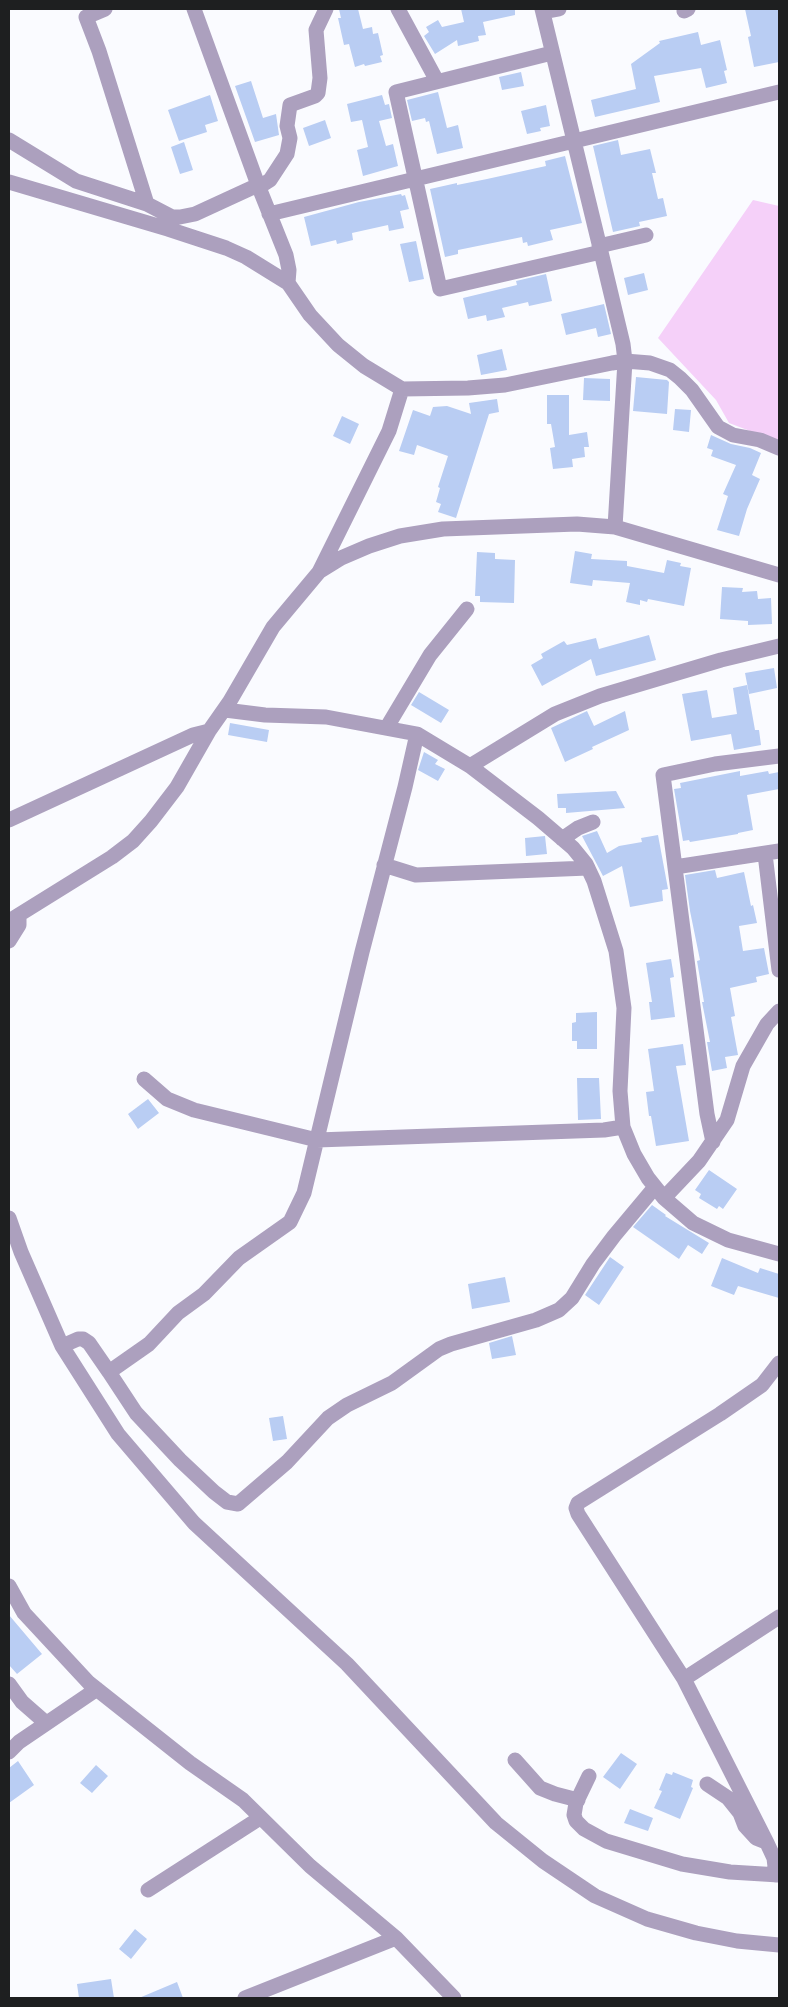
<!DOCTYPE html>
<html>
<head>
<meta charset="utf-8">
<style>
  body { margin:0 }
  #map { position:relative; width:788px; height:2007px; overflow:hidden; background:#fafbff; font-family:Overpass,sans-serif }
  canvas { display:block }
  .frame { position:absolute; inset:0; border:10px solid #1e1f20; pointer-events:none }
</style>
</head>
<body>
<div id="map">
<canvas width="788" height="2007"></canvas>
<div class="frame"></div>
</div>
<script>
const context = document.querySelector('canvas').getContext('2d');
context.lineJoin = 'round';
function fill(path, color) { context.fillStyle = color; context.fill(path, 'evenodd'); }
const shape = rows => new Path2D(rows.map(r => 'M' + r).join(''));
function trace(path, color, width, dash) { context.strokeStyle = color; context.lineWidth = width; context.lineCap = dash ? 'butt' : 'round'; context.setLineDash(dash || []); context.stroke(path); }
fill(shape([
  [753,200,779,206,779,442,729,423,716,400,658,338]
]), '#f5d0f9');
fill(shape([
  [339,9,358,9,363,29,372,27,373,34,378,33,383,55,380,56,382,62,365,66,364,64,355,67,349,44,344,45,338,18,341,18],
  [461,9,515,9,515,15,483,22,486,35,478,36,479,41,458,46,457,40,435,54,424,36,429,32,426,27,438,20,442,27,464,22],
  [745,9,779,9,779,62,754,67,748,37,751,36],
  [698,32,701,45,720,40,727,70,724,71,727,83,706,88,701,68,654,76,660,102,595,117,591,100,636,89,631,64,660,43,659,41],
  [521,72,524,86,502,90,499,77],
  [251,81,263,118,276,114,279,135,255,142,235,86],
  [438,92,447,128,458,125,463,148,437,154,429,121,426,122,425,118,412,121,407,100],
  [210,95,218,121,205,125,207,132,179,141,168,110],
  [382,95,385,105,389,104,392,118,379,121,386,146,393,144,398,166,363,176,357,150,368,147,362,120,351,122,347,104],
  [546,105,550,126,540,128,541,131,527,134,521,111],
  [325,120,331,138,309,146,303,128],
  [618,140,621,155,650,149,656,173,652,173,658,199,663,198,667,216,639,222,640,226,613,232,593,146],
  [184,142,193,170,180,174,171,147],
  [565,156,582,223,550,230,553,240,528,246,527,242,523,243,522,237,458,250,458,254,445,257,430,189,457,183,457,185,487,179,546,166,545,161],
  [401,194,402,196,405,195,409,209,400,211,404,228,389,231,388,225,352,233,353,240,337,244,336,240,311,246,304,217,359,202],
  [416,241,424,279,409,282,400,244],
  [644,273,648,290,628,295,624,278],
  [546,274,552,301,529,306,528,302,502,308,505,317,487,321,486,315,468,319,463,298,517,285,516,281],
  [604,304,611,334,598,337,596,328,566,335,561,314],
  [502,349,507,370,481,375,477,355],
  [636,377,667,380,669,382,667,414,633,411],
  [584,378,610,379,610,401,583,400],
  [547,395,569,395,569,435,587,432,589,447,584,447,585,457,572,459,573,467,553,469,550,448,555,447,551,424,547,424],
  [497,399,499,412,489,414,456,518,438,512,441,504,436,502,440,488,438,487,448,456,417,445,414,455,399,451,413,410,430,416,433,407,447,406,471,414,469,403],
  [675,409,691,410,689,432,673,430],
  [342,416,359,424,350,444,333,436],
  [711,435,731,444,750,448,761,453,752,475,760,479,747,509,739,536,717,530,728,496,723,494,736,465,711,456,713,450,707,448],
  [575,551,592,554,591,559,627,561,627,566,664,573,667,560,681,563,680,566,691,568,684,606,648,599,647,602,640,600,640,605,626,602,630,583,593,580,592,586,570,583],
  [477,552,495,553,495,559,515,560,514,603,480,602,480,596,475,596],
  [722,587,743,588,742,592,757,591,758,599,771,598,772,624,748,625,748,621,720,619],
  [649,635,656,660,596,676,591,659,542,686,531,665,543,658,541,654,564,641,567,645,596,638,599,649],
  [774,668,777,688,749,694,745,673],
  [747,685,755,730,759,730,761,745,734,750,731,734,691,741,682,694,707,690,712,718,737,714,733,688],
  [419,692,449,710,441,723,411,705],
  [587,711,594,726,625,711,629,730,592,747,593,749,565,762,551,728],
  [230,723,269,730,267,742,228,735],
  [424,752,438,760,435,764,445,769,438,781,418,770],
  [740,771,740,776,768,771,769,774,779,772,779,789,747,795,753,830,738,833,738,834,690,842,689,840,683,841,674,789,681,788,680,783],
  [616,791,625,808,566,813,566,808,558,808,557,794],
  [597,831,607,853,619,846,642,842,641,838,658,835,668,889,662,890,663,901,630,907,622,866,603,876,582,836],
  [545,836,547,854,526,856,525,838],
  [715,870,717,878,744,872,751,906,753,905,757,923,739,926,743,951,764,948,769,974,756,977,757,982,730,988,735,1016,731,1017,738,1055,725,1057,727,1068,712,1071,707,1042,710,1042,702,1002,704,1002,697,961,700,960,690,911,685,875],
  [671,959,674,977,670,978,675,1017,651,1020,649,1002,652,1002,646,963],
  [597,1012,597,1049,577,1049,577,1041,572,1041,572,1023,576,1022,576,1013],
  [683,1044,686,1065,676,1066,689,1141,656,1146,651,1116,649,1116,646,1092,654,1091,648,1049],
  [577,1078,599,1078,601,1119,578,1120],
  [148,1099,159,1113,138,1129,128,1114],
  [709,1170,737,1189,723,1209,719,1206,717,1209,699,1198,701,1194,695,1190],
  [652,1205,666,1215,665,1216,709,1243,702,1254,688,1245,679,1259,633,1227],
  [610,1257,624,1267,599,1305,585,1295],
  [722,1258,758,1273,760,1268,779,1274,779,1298,738,1286,734,1295,711,1286],
  [505,1277,510,1302,472,1309,468,1284],
  [512,1336,516,1355,492,1359,489,1343],
  [283,1416,287,1439,273,1441,269,1418],
  [9,1615,42,1654,17,1674,9,1665],
  [621,1753,637,1764,620,1789,603,1777],
  [18,1761,34,1785,9,1803,9,1768],
  [96,1765,108,1776,92,1793,80,1783],
  [673,1772,693,1780,691,1787,693,1788,680,1819,654,1808,662,1791,659,1790,666,1773,672,1775],
  [630,1809,653,1818,648,1831,624,1823],
  [135,1929,147,1939,131,1959,119,1949],
  [111,1979,114,1998,79,1998,77,1984],
  [177,1982,183,1998,139,1998]
]), '#b9cdf3');
trace(shape([
  [105,9,86,17,99,51,147,204],
  [194,9,258,185,286,255,289,270,288,283],
  [398,9,437,81],
  [542,9,601,252],
  [684,11,688,9],
  [543,12,559,9],
  [552,53,396,92,440,289,601,252,623,344,625,361,615,527],
  [9,140,76,181,147,204,172,217],
  [9,182,168,229,226,248,246,257,288,283,310,315,338,345,364,366,402,389,468,388,505,385,612,363,625,361,650,363,670,370,680,378,692,390,718,427,733,435,760,440,779,448],
  [259,187,270,180,287,154,290,138,287,126,290,105,315,96,318,93,320,78,316,30,326,9],
  [269,214,779,92],
  [169,225,172,217,180,217,195,214,258,185],
  [599,246,646,235],
  [320,571,341,558,369,546,400,536,443,529,577,524,615,527,779,575],
  [225,710,265,715,326,717,417,734,470,766,538,818,573,848,586,864,594,881,616,951,624,1008,620,1091,623,1127,634,1154,648,1178,664,1198,693,1223,728,1240,779,1254],
  [387,727,430,655,467,609],
  [470,766,555,714,600,696,721,660,779,646],
  [9,820,193,735,209,731],
  [562,839,578,828,593,822],
  [765,854,779,970],
  [384,865,416,875,588,868],
  [675,867,779,851],
  [9,921,112,857,133,841,151,821,177,787,209,731,230,701,273,627,319,572,389,431,402,389],
  [9,941,19,925,19,915],
  [144,1079,167,1099,194,1110,317,1140,604,1130,623,1127],
  [713,1142,707,1114,663,775,715,764,779,756],
  [664,1198,699,1161,727,1120,743,1066,767,1024,779,1011],
  [9,1218,21,1252,62,1346,118,1434,194,1523,347,1664,496,1823,543,1861,595,1896,647,1919,696,1933,737,1941,779,1945],
  [62,1346,78,1339,83,1339,89,1343,109,1372,149,1344,178,1313,204,1294,239,1258,290,1222,304,1193,362,952,405,787,417,734],
  [109,1372,136,1413,180,1460,214,1492,227,1502,238,1504,287,1462,328,1418,347,1405,392,1383,439,1349,451,1344,536,1320,559,1310,572,1298,593,1264,614,1236,655,1187],
  [9,1586,24,1613,89,1683,190,1763,243,1800,310,1866,396,1938,454,1998],
  [684,1679,779,1617],
  [9,1684,22,1702,46,1723],
  [9,1752,19,1742,97,1689],
  [515,1760,540,1788,555,1794,578,1800],
  [589,1776,576,1803,574,1815,576,1821,584,1829,606,1841,682,1864,730,1872,779,1875],
  [707,1784,728,1798,740,1813,745,1826,756,1838,766,1842],
  [776,1875,774,1858,767,1843,684,1679,578,1514,576,1508,578,1503,720,1414,762,1385,779,1363],
  [148,1890,260,1818],
  [245,1998,396,1938]
]), '#aca0be', 15);
</script>
</body>
</html>
